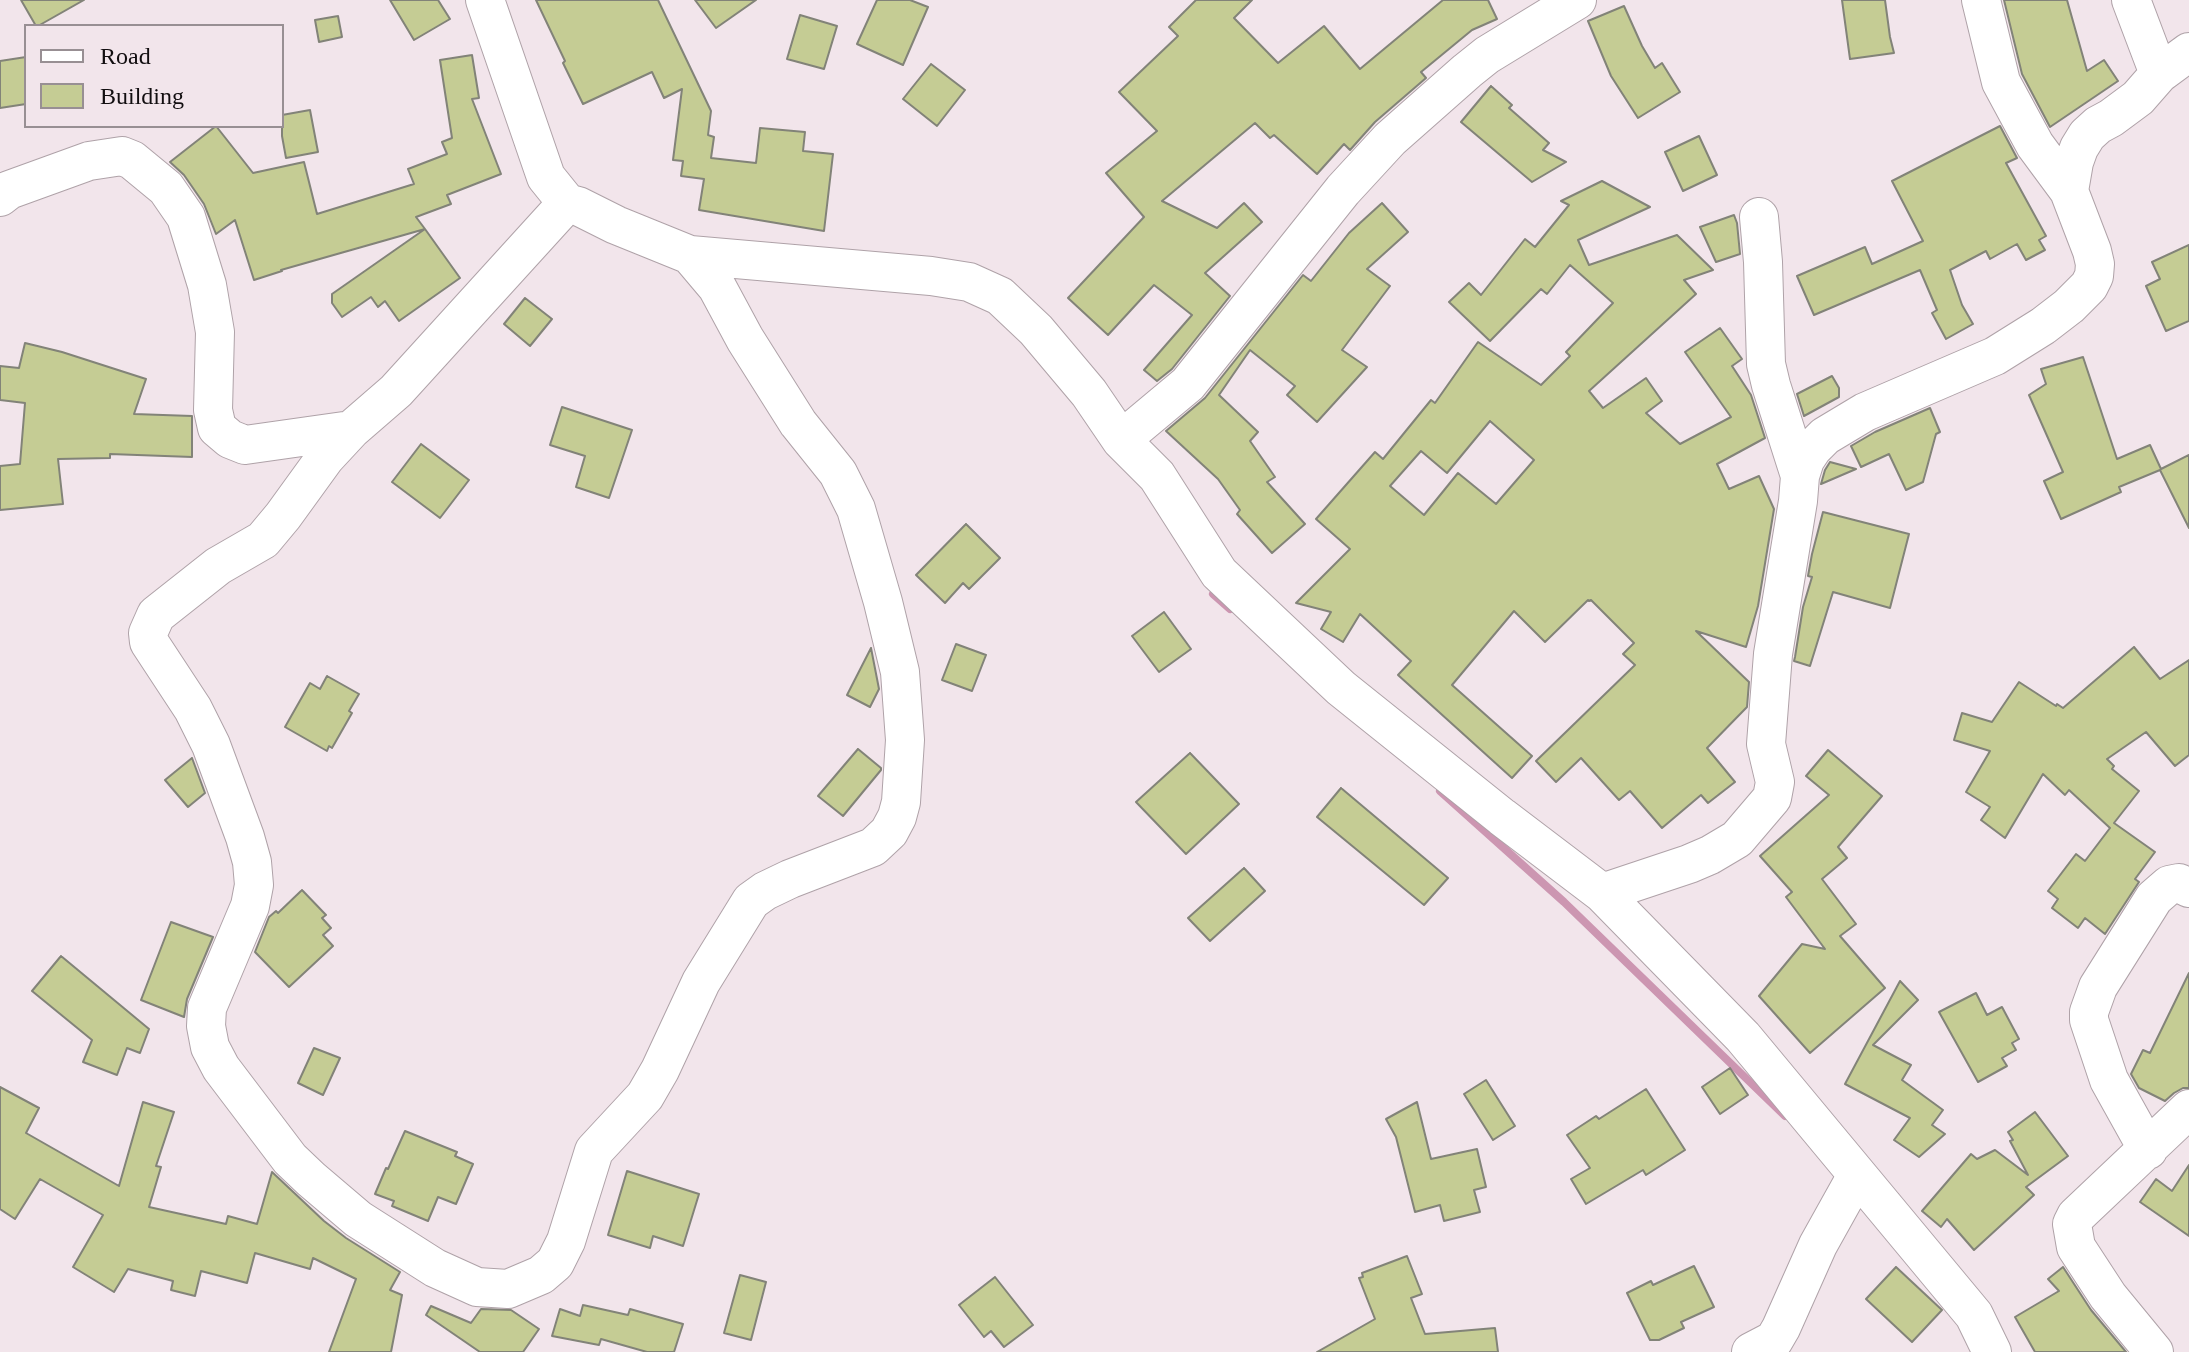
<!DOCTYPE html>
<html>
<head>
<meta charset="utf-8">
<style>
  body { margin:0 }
  #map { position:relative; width:2189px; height:1352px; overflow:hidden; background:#f2e5eb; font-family:"Times New Roman",serif }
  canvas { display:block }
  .legend { position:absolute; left:24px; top:24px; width:260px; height:104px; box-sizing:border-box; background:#f2e5eb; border:2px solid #988f93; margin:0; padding:10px 14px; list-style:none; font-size:24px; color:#120e10 }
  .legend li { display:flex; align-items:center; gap:16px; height:40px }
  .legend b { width:40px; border:2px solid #988f93 }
</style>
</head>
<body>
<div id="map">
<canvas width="2189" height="1352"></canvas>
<ul class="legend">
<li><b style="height:10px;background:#fff"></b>Road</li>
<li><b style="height:22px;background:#c5cc94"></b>Building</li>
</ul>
</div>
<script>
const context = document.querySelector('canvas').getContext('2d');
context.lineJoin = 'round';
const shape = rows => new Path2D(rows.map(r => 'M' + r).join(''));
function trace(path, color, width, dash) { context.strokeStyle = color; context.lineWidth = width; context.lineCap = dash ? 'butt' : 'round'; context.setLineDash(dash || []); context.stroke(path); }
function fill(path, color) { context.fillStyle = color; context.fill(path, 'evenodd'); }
trace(shape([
  [1213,594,1230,609],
  [1440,791,1564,902,1785,1116]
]), '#cc96b1', 8);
const building = shape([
  [21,0,84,0,38,26,36,26,21,0],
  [390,0,438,0,450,19,414,40,390,0],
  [536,0,658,0,711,111,708,135,714,137,711,158,756,163,760,128,805,132,803,151,833,154,824,231,699,210,704,179,681,176,683,161,673,160,682,89,664,98,652,72,583,104,563,63,565,61,536,0],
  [695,0,756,0,716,28,695,0],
  [877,0,910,0,928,7,903,65,857,44,877,0],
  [1196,0,1252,0,1234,18,1278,63,1324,26,1360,69,1443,0,1488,0,1497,19,1472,30,1421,72,1426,78,1375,122,1350,150,1344,144,1317,174,1274,135,1270,138,1255,123,1162,201,1217,228,1244,203,1262,222,1205,273,1230,296,1172,369,1157,381,1144,370,1192,315,1154,285,1108,335,1068,298,1144,217,1106,173,1157,131,1119,92,1178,36,1169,27,1196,0],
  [1842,0,1885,0,1890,37,1894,53,1850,59,1842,0],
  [2004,0,2067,0,2087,71,2104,60,2118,81,2050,127,2022,74,2004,0],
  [1624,6,1642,46,1655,68,1662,63,1680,92,1638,118,1611,76,1588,21,1624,6],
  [800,15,837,26,824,69,787,59,800,15],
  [338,16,342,37,319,42,315,20,338,16],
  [472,55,479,98,472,99,501,174,447,195,451,204,416,217,425,229,281,270,282,271,254,280,235,220,216,234,204,204,184,175,170,162,216,126,253,173,304,162,317,214,414,184,408,169,447,154,442,142,452,138,440,60,472,55],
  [26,57,26,104,0,108,0,61,26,57],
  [931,64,965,90,937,126,903,99,931,64],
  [1491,86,1512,105,1509,108,1549,143,1543,150,1566,162,1532,182,1461,122,1491,86],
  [310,110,318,152,286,158,282,136,282,115,310,110],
  [2000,126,2017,158,2006,163,2046,236,2039,240,2045,250,2026,260,2017,244,1990,259,1986,251,1950,270,1962,305,1973,324,1946,339,1932,313,1937,310,1920,270,1814,315,1797,276,1865,247,1872,264,1923,241,1892,181,2000,126],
  [1699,136,1717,175,1683,191,1665,152,1699,136],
  [1602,181,1650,207,1578,240,1589,265,1677,235,1713,270,1684,280,1696,294,1589,391,1603,408,1646,378,1662,401,1646,413,1680,444,1731,417,1685,352,1720,328,1742,359,1732,366,1751,395,1765,438,1717,464,1729,489,1759,476,1774,509,1758,606,1746,647,1696,631,1749,682,1747,707,1707,748,1735,782,1708,803,1701,795,1662,828,1630,791,1619,800,1581,758,1556,782,1536,761,1635,665,1623,654,1634,643,1591,600,1589,601,1588,600,1545,642,1514,611,1452,685,1532,756,1512,778,1398,675,1411,661,1360,614,1343,642,1321,629,1331,612,1296,603,1350,549,1316,519,1375,452,1383,459,1431,400,1435,403,1478,342,1541,385,1570,356,1566,352,1613,303,1570,265,1547,294,1541,289,1490,341,1449,302,1469,283,1481,295,1525,239,1535,247,1569,205,1561,201,1602,181],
  [1490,421,1534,460,1496,504,1458,473,1424,515,1390,486,1421,451,1447,473,1490,421],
  [1382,203,1408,232,1367,269,1390,286,1342,350,1367,367,1317,422,1287,395,1295,386,1250,350,1219,395,1258,432,1250,441,1275,477,1267,482,1305,524,1272,553,1237,514,1240,510,1218,479,1166,431,1205,398,1303,275,1311,281,1349,233,1382,203],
  [1734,215,1737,223,1740,254,1716,262,1700,227,1734,215],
  [425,229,460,278,399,321,385,301,378,307,371,297,342,317,332,303,332,294,425,229],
  [2189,245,2189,321,2166,331,2146,286,2160,279,2152,262,2189,245],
  [525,298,552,319,530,346,504,324,525,298],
  [25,343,62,352,146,379,134,414,192,416,192,457,110,454,110,458,58,459,63,504,0,510,0,466,20,464,25,403,0,400,0,366,19,368,25,343],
  [2083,357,2117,459,2150,445,2161,469,2189,455,2189,528,2160,470,2119,487,2121,492,2061,519,2044,481,2063,472,2029,395,2046,384,2041,369,2083,357],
  [1832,376,1839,388,1839,397,1804,416,1797,394,1832,376],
  [562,407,632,430,609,498,576,487,585,456,550,445,562,407],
  [1930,408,1940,432,1936,434,1923,482,1906,490,1889,454,1861,467,1851,446,1875,432,1930,408],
  [421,444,469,480,440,518,392,482,421,444],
  [1830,462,1856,469,1821,484,1825,470,1830,462],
  [1823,512,1909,534,1890,608,1833,592,1810,666,1794,661,1795,657,1803,607,1812,577,1808,576,1812,554,1823,512],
  [966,524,1000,558,969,589,963,583,945,603,916,575,966,524],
  [1164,612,1191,649,1159,672,1132,636,1164,612],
  [956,644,986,655,972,691,942,680,956,644],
  [2134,647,2160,679,2189,660,2189,755,2175,766,2146,732,2107,759,2114,766,2112,769,2139,791,2114,823,2155,852,2135,879,2139,882,2105,934,2085,918,2078,928,2052,908,2058,899,2048,891,2076,854,2085,861,2110,828,2069,790,2065,795,2043,774,2005,838,1981,820,1990,807,1966,792,1990,751,1954,740,1962,713,1992,722,2019,682,2056,706,2057,704,2063,708,2134,647],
  [871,648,879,689,870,707,847,695,871,648],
  [327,676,359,694,349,711,352,713,332,748,329,746,327,751,285,727,310,683,320,689,327,676],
  [858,749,881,768,881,770,843,816,818,796,858,749],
  [1828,750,1882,796,1838,847,1847,858,1822,879,1856,924,1840,936,1885,988,1810,1053,1759,996,1802,944,1825,949,1786,897,1792,892,1760,856,1829,795,1806,776,1828,750],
  [1190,753,1239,804,1186,854,1136,802,1190,753],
  [192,758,205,793,188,807,165,780,192,758],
  [1341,788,1448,878,1424,905,1317,817,1341,788],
  [1244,868,1265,891,1210,941,1188,918,1244,868],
  [302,890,326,915,322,918,331,928,323,935,333,946,289,987,255,952,269,917,276,911,278,913,302,890],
  [171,922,213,937,187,999,184,1017,141,1000,171,922],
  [61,956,149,1029,140,1053,127,1048,117,1075,83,1062,92,1040,32,991,61,956],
  [2189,973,2189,1088,2183,1088,2174,1093,2165,1101,2139,1088,2131,1074,2143,1050,2150,1053,2189,973],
  [1900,981,1918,1000,1873,1045,1911,1065,1902,1080,1943,1110,1932,1125,1945,1134,1919,1157,1894,1140,1910,1118,1845,1084,1900,981],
  [1976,993,1987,1015,2002,1007,2019,1039,2012,1043,2016,1050,2002,1058,2007,1066,1978,1082,1939,1012,1976,993],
  [314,1048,340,1058,323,1095,298,1083,314,1048],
  [1730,1068,1748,1095,1720,1114,1702,1087,1730,1068],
  [1486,1080,1515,1126,1493,1140,1464,1094,1486,1080],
  [0,1087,39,1108,26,1133,119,1186,143,1102,174,1112,156,1166,161,1167,149,1207,226,1224,228,1216,257,1224,272,1172,324,1221,346,1238,400,1272,390,1290,402,1295,391,1352,329,1352,356,1279,313,1258,310,1269,255,1253,247,1283,201,1271,195,1296,171,1290,173,1281,128,1269,114,1292,73,1267,103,1215,40,1179,15,1219,0,1209,0,1087],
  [1646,1089,1685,1150,1646,1175,1643,1170,1586,1204,1571,1179,1590,1168,1567,1135,1596,1116,1599,1119,1646,1089],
  [1417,1102,1431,1159,1477,1149,1486,1187,1474,1190,1480,1212,1444,1221,1440,1205,1415,1212,1396,1137,1386,1119,1417,1102],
  [2035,1112,2068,1156,2026,1187,2034,1195,1974,1250,1947,1219,1941,1227,1922,1211,1971,1154,1977,1159,1995,1150,2028,1175,2010,1141,2013,1140,2008,1132,2035,1112],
  [405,1131,457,1152,455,1156,473,1164,456,1204,438,1197,428,1221,392,1206,394,1201,375,1194,386,1168,388,1169,405,1131],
  [2189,1165,2189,1236,2140,1202,2156,1179,2172,1191,2189,1165],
  [627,1171,699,1194,683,1246,653,1236,650,1248,608,1235,627,1171],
  [1407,1256,1422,1294,1411,1298,1425,1334,1495,1328,1498,1352,1317,1352,1375,1319,1359,1278,1363,1277,1362,1273,1407,1256],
  [1694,1266,1714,1307,1681,1322,1684,1328,1659,1340,1650,1340,1627,1293,1651,1281,1653,1285,1694,1266],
  [1896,1267,1942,1310,1912,1342,1866,1299,1896,1267],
  [2063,1267,2091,1310,2126,1352,2035,1352,2015,1317,2059,1291,2048,1279,2063,1267],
  [740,1275,766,1282,751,1340,724,1333,740,1275],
  [995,1277,1033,1325,1004,1347,991,1331,984,1337,959,1305,995,1277],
  [583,1305,628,1315,630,1309,683,1324,674,1352,647,1352,601,1339,599,1345,552,1336,560,1309,580,1316,583,1305],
  [431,1306,471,1323,481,1309,511,1310,539,1329,523,1352,480,1352,426,1315,431,1306]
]);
fill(building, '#c5cc94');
trace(building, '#828378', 2);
const minor = shape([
  [485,0,546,177,567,203,578,206,616,225,690,255,931,276,969,282,1000,296,1036,330,1089,393,1121,440,1157,476,1219,573,1341,688,1502,817,1602,893,1743,1037,1974,1315,1992,1352],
  [2131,0,2159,74],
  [2069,191,2074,162,2079,148,2087,135,2098,125,2111,118,2138,98,2159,74,2189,52],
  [0,197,9,190,89,161,122,156,132,160,166,188,186,217,207,285,215,332,213,410,217,428,230,439,245,445,351,430],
  [567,203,396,391,351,430,325,458,283,516,263,540,218,566,156,615,148,633,149,642,193,709,211,745,245,837,252,862,254,885,250,906,207,1008,206,1026,210,1047,221,1068,290,1159,311,1179,358,1219,435,1268,477,1287,508,1289,541,1275,555,1263,566,1241,594,1151,645,1096,660,1070,701,982,751,901,765,891,790,879,873,847,889,832,897,817,901,802,905,740,900,672,883,602,856,509,838,473,798,423,745,339,717,287,690,255],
  [1759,217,1763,262,1766,364,1771,385,1800,476],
  [1121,440,1188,384,1343,190,1390,139,1467,71,1487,55,1577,0],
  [1602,893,1689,864,1710,855,1737,839,1772,798,1775,782,1766,744,1773,654,1798,501,1800,476,1805,460,1813,448,1825,436,1865,412,1995,356,2043,326,2069,306,2089,286,2094,276,2095,264,2092,251,2069,191,2035,145,2001,82,1981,0],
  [2148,1150,2109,1080,2089,1020,2089,1012,2098,987,2154,898,2169,885,2179,883,2189,888],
  [1751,1352,1774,1340,1781,1328,1818,1245,1857,1175],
  [2154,1352,2108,1296,2076,1247,2072,1224,2076,1216,2189,1109]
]);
trace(minor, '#afa2a8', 40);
trace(minor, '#fff', 38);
</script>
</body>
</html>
